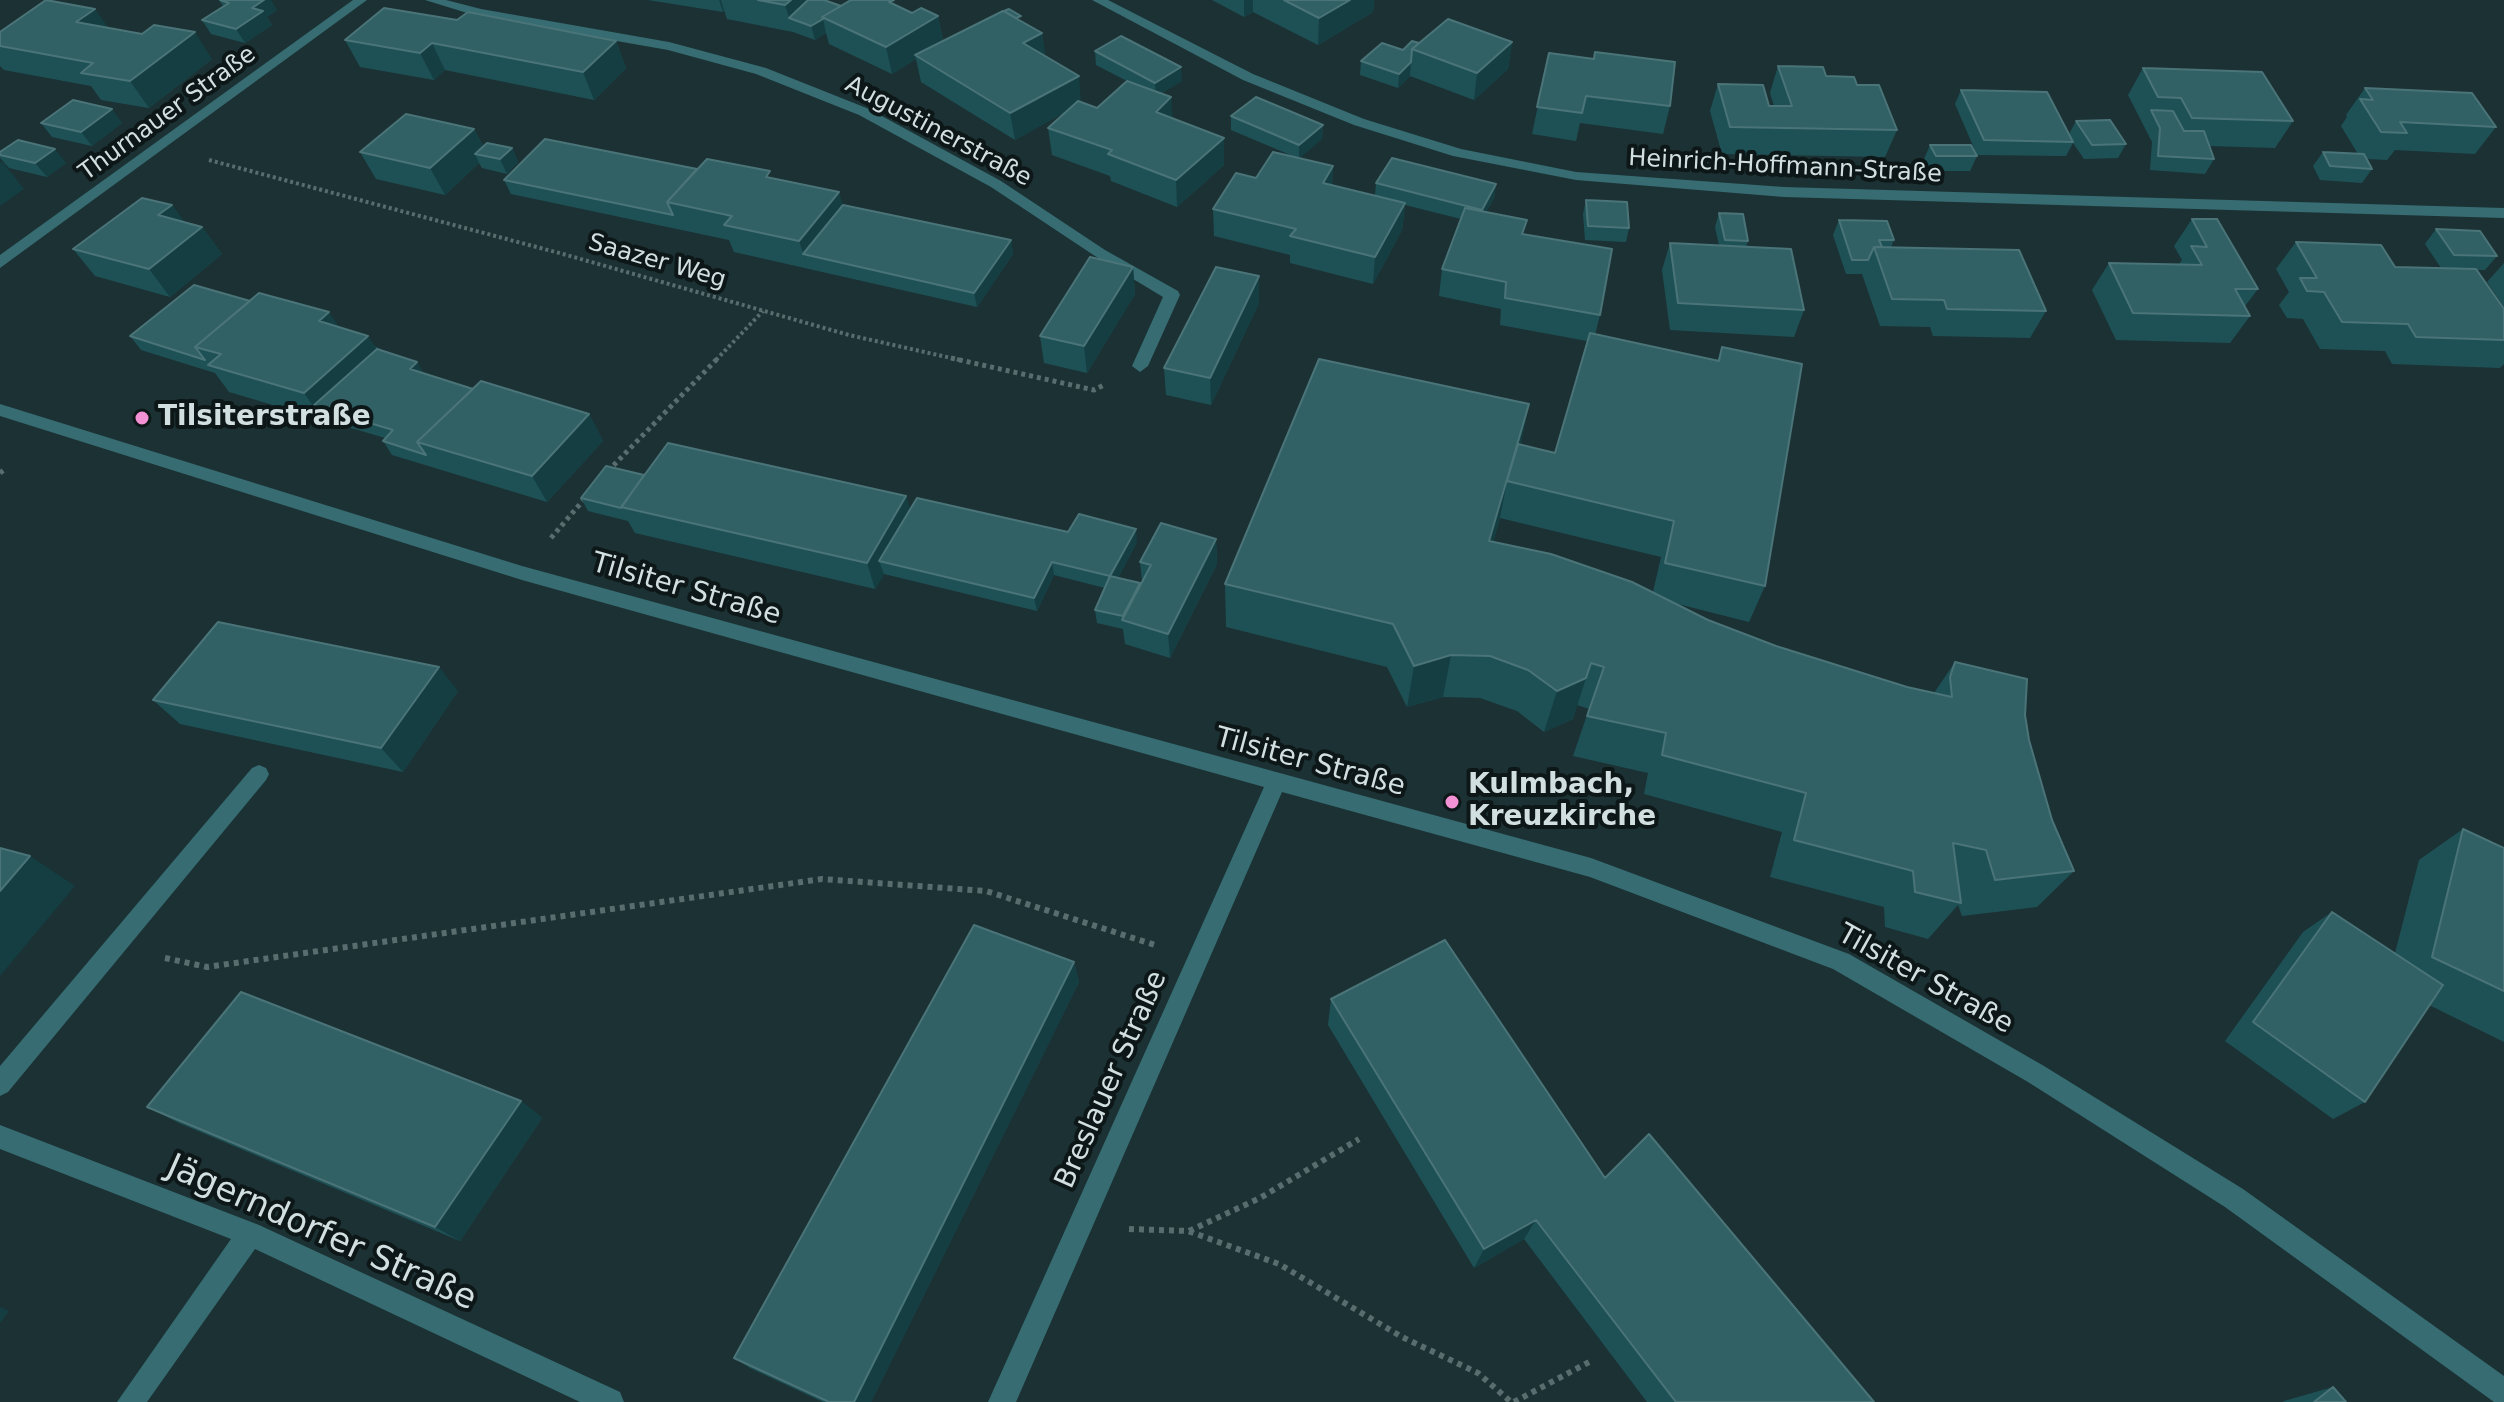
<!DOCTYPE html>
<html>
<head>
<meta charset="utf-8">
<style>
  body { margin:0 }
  canvas { display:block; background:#1b3133 }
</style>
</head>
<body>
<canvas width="2504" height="1402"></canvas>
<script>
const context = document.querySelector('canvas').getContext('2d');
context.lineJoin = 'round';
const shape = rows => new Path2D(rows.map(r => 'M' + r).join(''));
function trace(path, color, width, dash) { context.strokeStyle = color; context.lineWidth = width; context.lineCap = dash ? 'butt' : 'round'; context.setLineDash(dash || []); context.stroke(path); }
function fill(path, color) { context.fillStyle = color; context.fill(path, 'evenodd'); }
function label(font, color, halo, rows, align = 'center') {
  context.font = font + ' "DejaVu Sans",sans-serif'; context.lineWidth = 8; context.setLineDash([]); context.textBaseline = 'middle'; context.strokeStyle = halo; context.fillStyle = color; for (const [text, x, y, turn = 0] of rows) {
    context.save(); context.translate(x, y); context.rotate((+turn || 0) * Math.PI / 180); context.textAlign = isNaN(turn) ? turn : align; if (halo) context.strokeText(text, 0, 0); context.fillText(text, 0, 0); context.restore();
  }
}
trace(shape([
  [209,160,563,254,849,335,960,360],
  [716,360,763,311]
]), '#596c6e', 4, [3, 3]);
trace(shape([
  [951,358,1094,390,1104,385],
  [608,471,718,358],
  [0,473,5,469],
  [551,538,586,497]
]), '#596c6e', 5, [4, 4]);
trace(shape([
  [165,958,207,967,822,879,986,891,1155,945],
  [1129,1229,1188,1231,1279,1264,1402,1337,1478,1373,1511,1402],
  [1189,1231,1260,1198,1359,1139],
  [1514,1402,1591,1361]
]), '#596c6e', 6, [5, 5]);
fill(shape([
  [353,0,367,0,0,268,0,255,353,0],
  [425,0,446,0,481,9,669,42,766,68,869,109,1001,181,1105,250,1178,291,1180,295,1148,366,1140,372,1132,366,1163,297,1095,256,991,187,859,115,756,74,668,50,480,17,425,0],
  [1092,0,1108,0,1253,74,1364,119,1461,149,1576,172,1784,187,2504,208,2504,218,1784,197,1576,180,1453,156,1354,125,1243,80,1092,0],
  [0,404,522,566,1591,858,1849,954,2044,1066,2243,1189,2504,1376,2504,1402,2494,1402,2225,1207,2028,1082,1833,969,1590,877,1282,792,1016,1402,988,1402,1264,787,522,580,0,416,0,404],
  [259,765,266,768,269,774,266,780,8,1092,0,1096,0,1066,252,768,259,765],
  [0,1125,259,1225,620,1392,624,1402,580,1402,255,1249,147,1402,117,1402,231,1239,0,1149,0,1125]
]), '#366c72');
fill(shape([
  [219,0,277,10,267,17,272,25,245,43,211,34,202,20,223,6],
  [648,0,825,0,841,6,897,6,912,13,938,16,943,41,1022,21,1042,33,1045,56,1081,103,1097,108,1127,81,1096,65,1095,51,1182,81,1161,93,1173,119,1224,138,1224,165,1177,207,1111,181,1110,176,1052,155,1048,128,1067,111,1015,140,921,82,916,59,892,74,829,44,826,33,815,40,793,32,727,19,724,10,723,12],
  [1212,0,1374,0,1373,12,1318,45,1253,12,1244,17],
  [457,20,616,41,626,68,594,100,445,70,434,80,360,67,345,40],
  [108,28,212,59,149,108,101,100,91,86,4,70,0,66,0,32],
  [1512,42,1508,69,1474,100,1410,76,1398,88,1360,75,1361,61,1403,50,1419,43],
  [1549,53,1670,106,1663,134,1580,123,1576,141,1532,134],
  [1778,66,1826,76,1857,85,1897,130,1885,157,1722,154,1710,111,1718,84,1769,106,1774,106,1770,93],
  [2143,68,2293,121,2275,148,2209,146,2214,159,2205,174,2150,170,2152,142,2128,95],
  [2365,88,2496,127,2475,154,2395,150,2387,160,2367,159,2372,169,2362,183,2320,180,2313,166,2323,152,2358,154,2341,126,2347,117,2346,115],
  [1961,90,2069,134,2076,121,2126,144,2118,158,2084,159,2073,143,2066,156,1977,155,1955,104],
  [1231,116,1323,125,1322,139,1299,158,1333,166,1332,185,1375,196,1376,183,1496,184,1494,198,1486,212,1524,235,1600,315,1595,335,1717,361,1722,347,1765,586,1749,622,1678,604,1708,620,1776,646,1907,687,1934,693,1955,662,2025,715,2029,740,2052,820,2074,871,2037,907,1962,916,1958,905,1928,939,1885,927,1884,907,1770,877,1782,832,1644,794,1648,773,1573,756,1589,709,1577,705,1573,719,1544,732,1517,711,1480,698,1443,697,1407,707,1387,667,1226,627,1225,584,1521,445,1555,453,1587,341,1500,325,1501,309,1439,296,1442,269,1461,219,1405,205,1402,230,1373,284,1290,263,1290,255,1214,236,1213,209,1256,178,1295,157,1231,130],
  [1500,518,1661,557,1653,592,1493,542],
  [41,123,122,123,92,146,52,137],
  [474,129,483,146,512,148,518,162,507,174,482,168,479,163,445,195,376,179,360,152],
  [1930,145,1977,156,1970,171,1930,171,1924,159],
  [0,152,66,163,47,177,9,168,0,158],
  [697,169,772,178,843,205,1011,240,1013,254,977,307,734,252,729,240,511,194,504,180],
  [1586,200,1629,228,1626,242,1585,240,1583,214],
  [172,205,184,222,202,227,222,254,170,297,95,276,73,249],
  [1719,213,1748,241,1746,247,1804,310,1794,337,1670,330,1662,270,1670,243,1719,245,1715,227],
  [2192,219,2258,289,2245,306,2250,316,2230,343,2116,340,2092,290,2109,263,2178,265,2182,260,2174,246],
  [1839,220,1894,240,1891,247,2046,311,2030,338,1933,336,1930,327,1880,326,1862,274,1846,274,1833,235],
  [2436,229,2497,256,2485,270,2477,270,2504,340,2504,364,2500,368,2392,364,2385,351,2320,349,2303,319,2287,318,2279,305,2289,292,2276,269,2296,242,2395,267,2441,268,2425,244],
  [2504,263,2504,307,2487,282],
  [1133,267,1135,294,1087,373,1044,363,1040,336],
  [1259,276,1259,303,1211,405,1166,395,1164,368],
  [338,326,424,373,473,389,589,414,603,441,547,502,392,455,383,441,385,438,229,392,215,373,141,350,130,336],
  [644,475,906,496,910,510,1137,542,1118,578,1140,585,1142,581,1140,562,1216,539,1217,564,1170,658,1125,644,1123,629,1097,623,1095,610,1105,588,1054,575,1037,611,884,574,875,589,635,533,628,521,588,511,581,498],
  [458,691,403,772,180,724,153,700],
  [2463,829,2504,848,2504,1042,2429,1005,2365,1102,2333,1119,2225,1041,2303,932,2332,912,2395,953,2419,860],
  [1074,962,1079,982,871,1402,823,1402,750,1368,734,1358],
  [1331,999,1605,1178,1874,1402,1647,1402,1524,1239,1474,1268,1328,1025],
  [521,1101,542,1118,460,1241,179,1123,147,1107],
  [2333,1387,2346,1402,2283,1402,2284,1401]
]), '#1e5156');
fill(shape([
  [264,0,271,0,277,10,267,17,272,25,245,43,236,29,252,8],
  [719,0,721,0,724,10,723,12],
  [791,0,825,0,802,23,789,18,785,5],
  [1244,0,1253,0,1253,12,1244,17],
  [1350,0,1374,0,1373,12,1318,45,1319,18],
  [95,9,114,36,76,22],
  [938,16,943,43,915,55,916,59,892,74,886,47],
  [823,19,826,33,815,40,811,26],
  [195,32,212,59,149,108,130,81],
  [1042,33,1046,60,1023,43],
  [616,41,626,68,594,100,583,72],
  [1512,42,1508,69,1474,100,1477,73],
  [432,43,445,70,434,80,420,53],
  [1411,62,1410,76,1398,88,1399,74],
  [1181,67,1182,81,1156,97,1155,83],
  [1079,76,1081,103,1015,140,1010,113],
  [1171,97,1173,124,1156,112],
  [112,109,122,123,92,146,81,132],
  [1323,125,1322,139,1299,159,1299,145],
  [474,129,488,156,475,154,479,163,445,195,430,168],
  [1224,138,1224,165,1177,207,1176,180],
  [512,148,518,162,507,174,500,159],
  [55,149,66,163,47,177,35,163],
  [2,161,24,189,0,206,0,163],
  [1333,166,1331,193,1323,183],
  [1496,184,1494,198,1479,224,1482,210],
  [839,192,847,219,803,254,808,268,799,241],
  [1405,203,1402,230,1373,284,1375,257],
  [172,205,192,232,158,215],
  [202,227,222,254,170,297,149,269],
  [1011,240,1013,254,977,307,974,293],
  [1133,267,1135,294,1087,373,1084,346],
  [1259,276,1259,303,1211,405,1210,378],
  [329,312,347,339,319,321],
  [368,336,386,363,313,406,304,393],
  [417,362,426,376,410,369],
  [1529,404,1520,449,1507,481,1500,518,1480,585,1489,541],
  [589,414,603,441,547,502,532,476],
  [906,496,914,522,879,561,884,574,875,589,867,563],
  [1136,529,1137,542,1112,589,1110,576],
  [1216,539,1217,564,1170,658,1168,634],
  [1052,562,1054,575,1037,611,1034,598],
  [1451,655,1443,697,1407,707,1414,666],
  [439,667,458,691,403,772,381,748],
  [1586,678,1573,719,1544,732,1557,691],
  [30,856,75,886,0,976,0,891],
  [1074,962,1079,982,871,1402,854,1402],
  [521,1101,542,1118,460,1241,435,1227],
  [1536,1220,1524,1239,1474,1268,1484,1249],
  [0,1307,9,1311,0,1323]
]), '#143e42');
const building = shape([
  [46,0,95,9,76,22,142,34,154,25,195,32,130,81,81,73,93,63,0,46,0,32,46,0],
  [220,0,264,0,252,8,263,11,236,29,202,20,229,3,220,0],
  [758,0,791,0,785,5,758,0],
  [808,0,824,0,841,6,822,17,823,19,811,26,789,18,808,0],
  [851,0,894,0,889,2,912,13,921,8,938,16,886,47,822,17,851,0],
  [1284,0,1350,0,1319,18,1284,0],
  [384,8,457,20,468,12,616,41,583,72,432,43,420,53,345,40,384,8],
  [1009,9,1021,16,1016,18,1004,11,1009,9],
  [1003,11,1042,33,1023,43,1079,76,1010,113,915,55,1003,11],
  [1448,19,1512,42,1477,73,1412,49,1448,19],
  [1121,36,1181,67,1155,83,1095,51,1121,36],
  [1412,41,1419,43,1412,49,1411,62,1399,74,1361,61,1382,43,1403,50,1412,41],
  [1595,52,1675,62,1670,106,1586,96,1582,113,1537,107,1549,53,1594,59,1595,52],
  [1778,66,1823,67,1826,76,1854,77,1857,85,1879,85,1897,130,1730,127,1718,84,1763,85,1769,106,1792,106,1778,66],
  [2143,68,2262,72,2293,121,2192,118,2181,98,2158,97,2143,68],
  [1127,81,1171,97,1156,112,1224,138,1176,180,1108,154,1112,150,1048,128,1078,101,1097,108,1127,81],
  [2365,88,2472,93,2496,127,2400,122,2407,133,2381,132,2360,99,2373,100,2365,88],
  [1961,90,2047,92,2073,142,1984,140,1961,90],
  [1256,97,1323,125,1299,145,1231,116,1256,97],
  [73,100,112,109,81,132,41,123,73,100],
  [2151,110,2173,111,2184,131,2204,131,2214,159,2158,156,2160,128,2151,110],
  [406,114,474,129,430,168,360,152,406,114],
  [2110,120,2126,144,2092,145,2076,121,2110,120],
  [545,139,697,169,667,202,673,215,504,180,545,139],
  [18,140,55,149,35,163,0,155,0,152,18,140],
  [487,143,512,148,500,159,475,154,487,143],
  [1930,145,1971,145,1977,156,1936,156,1930,145],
  [1273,152,1333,166,1323,183,1405,203,1375,257,1290,236,1296,229,1213,209,1236,173,1256,178,1273,152],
  [2323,152,2364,154,2372,169,2330,166,2323,152],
  [1392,158,1496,184,1482,210,1376,183,1392,158],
  [707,159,770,171,766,177,839,192,799,241,724,225,732,216,667,202,707,159],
  [142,198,172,205,158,215,202,227,149,269,73,249,142,198],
  [1586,200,1627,202,1629,228,1588,226,1586,200],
  [843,205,1011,240,974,293,803,254,843,205],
  [1465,208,1527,220,1522,234,1612,249,1600,315,1505,298,1506,282,1442,269,1465,208],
  [1719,213,1743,214,1748,241,1725,240,1719,213],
  [2192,219,2217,219,2258,289,2235,289,2250,316,2133,313,2109,263,2202,265,2191,246,2207,247,2192,219],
  [1839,220,1887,221,1894,240,1879,240,1882,247,1874,247,1868,260,1852,260,1839,220],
  [2436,229,2480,231,2497,256,2454,255,2436,229],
  [2296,242,2381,245,2395,267,2476,269,2504,309,2504,340,2416,337,2408,324,2342,322,2324,292,2307,291,2300,278,2317,278,2296,242],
  [1670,243,1791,249,1804,310,1678,303,1670,243],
  [1874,247,2019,250,2046,311,1947,309,1944,300,1892,299,1874,247],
  [1090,257,1133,267,1084,346,1040,336,1090,257],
  [1216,267,1259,276,1210,378,1164,368,1216,267],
  [194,285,250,301,195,347,205,360,130,336,194,285],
  [259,293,329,312,319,321,368,336,304,393,208,365,221,354,195,347,259,293],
  [1590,333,1719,361,1722,347,1802,364,1765,586,1665,563,1674,521,1507,481,1518,444,1555,453,1590,333],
  [377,349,417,362,410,369,473,389,417,442,426,455,383,441,393,430,313,406,377,349],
  [1319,359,1529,404,1489,541,1551,554,1632,582,1708,620,1776,646,1907,687,1952,697,1950,677,1955,662,2027,679,2025,715,2029,740,2052,820,2074,871,1995,880,1986,850,1953,843,1961,903,1915,892,1913,871,1794,840,1806,793,1662,755,1666,733,1587,716,1604,667,1591,663,1586,678,1557,691,1528,670,1490,656,1451,655,1414,666,1393,624,1225,584,1319,359],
  [481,381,589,414,532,476,417,442,481,381],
  [668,443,906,496,867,563,621,507,668,443],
  [606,466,644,475,621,508,581,498,606,466],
  [917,498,1068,532,1079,514,1136,529,1110,576,1052,562,1034,598,879,561,917,498],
  [1161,523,1216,539,1168,634,1122,620,1151,565,1140,562,1161,523],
  [1110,576,1140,583,1123,616,1095,610,1110,576],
  [218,622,439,667,381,748,153,700,218,622],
  [2463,829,2504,848,2504,991,2432,957,2463,829],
  [0,848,30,856,0,891,0,848],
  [2332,912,2443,985,2365,1102,2253,1022,2332,912],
  [974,925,1074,962,854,1402,829,1402,734,1358,974,925],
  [1445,940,1605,1178,1649,1134,1874,1402,1676,1402,1536,1220,1484,1249,1331,999,1445,940],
  [241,992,521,1101,435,1227,147,1107,241,992],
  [2333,1387,2346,1402,2314,1402,2333,1387]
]);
fill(building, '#316065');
trace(building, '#4a7478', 2);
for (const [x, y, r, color] of [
  [142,418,8,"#f391d5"],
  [1452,802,8,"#f391d5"]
]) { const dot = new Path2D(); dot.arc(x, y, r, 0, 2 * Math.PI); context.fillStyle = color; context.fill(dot); trace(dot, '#0e1718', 3); }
label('24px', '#d2dfe0', '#0e1718', [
  ["Thurnauer Straße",168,114,-36],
  ["Augustinerstraße",938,132,28],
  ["Heinrich-Hoffmann-Straße",1785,167,3],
  ["Saazer Weg",657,262,16]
]);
label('bold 28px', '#d2dfe0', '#0e1718', [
  ["Tilsiterstraße",158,418],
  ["Kulmbach,",1468,786],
  ["Kreuzkirche",1468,818]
], 'left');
label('28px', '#d2dfe0', '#0e1718', [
  ["Tilsiter Straße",686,590,16],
  ["Tilsiter Straße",1310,763,15],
  ["Tilsiter Straße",1925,980,29],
  ["Breslauer Straße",1112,1080,-66]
]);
label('34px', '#d2dfe0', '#0e1718', [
  ["Jägerndorfer Straße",321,1234,24]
]);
</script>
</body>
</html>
